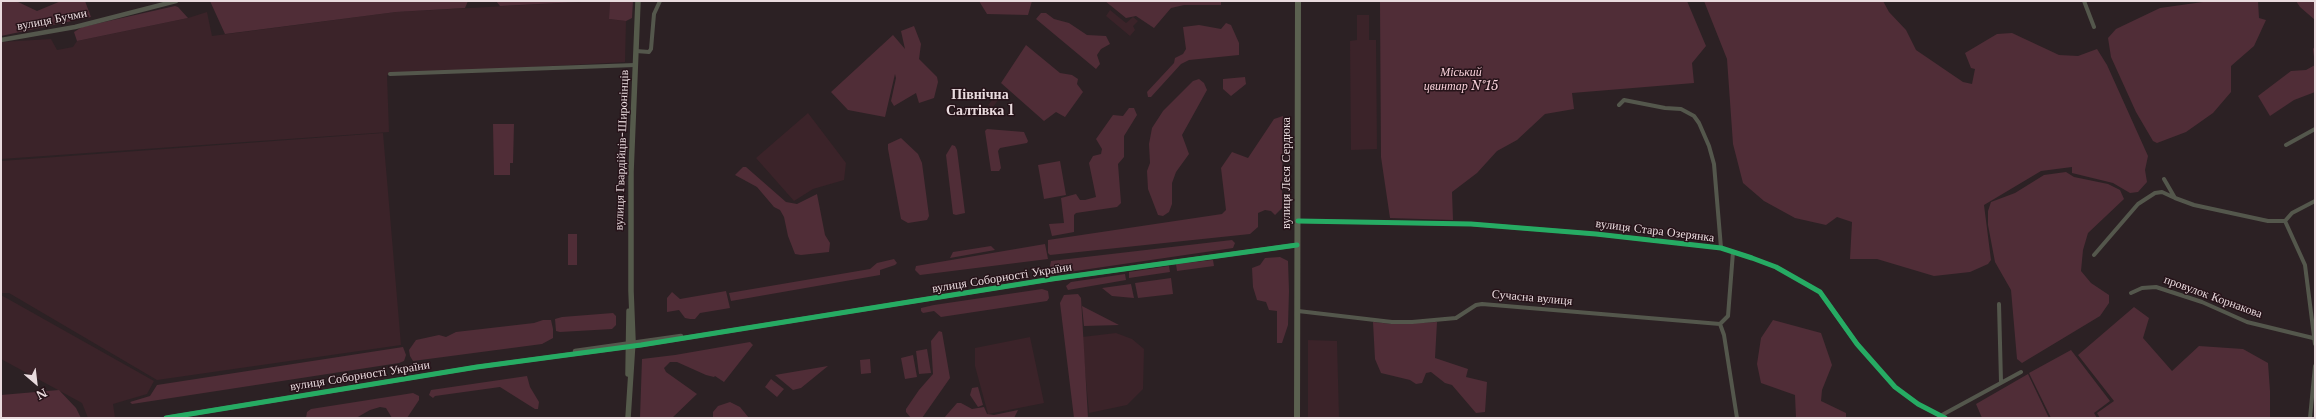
<!DOCTYPE html>
<html>
<head>
<meta charset="utf-8">
<style>
  body { margin:0 }
  #map { position:relative; width:2316px; height:419px; overflow:hidden; background:#2c2124; font-family:"Libre Baskerville",serif }
  canvas { display:block }
  .frame { position:absolute; inset:0; border:2px solid #e9dbde; pointer-events:none }
  .north { position:absolute; left:16px; top:363px; width:40px; height:40px; -webkit-text-stroke:3px #261319; paint-order:stroke; rotate:152deg; font-size:11px; font-weight:700; line-height:16px; text-align:center; color:#e9dbde }
  .north::after { content:''; display:block; margin:auto; width:14px; height:18px; background:#e9dbde; clip-path:polygon(50% 0,100% 100%,50% 72%,0 100%) }
</style>
</head>
<body>
<div id="map">
<canvas width="2316" height="419"></canvas>
<div class="frame"></div>
<div class="north">N</div>
</div>
<script>
const context = document.querySelector('canvas').getContext('2d');
context.lineJoin = 'round';
function fill(path, color) { context.fillStyle = color; context.fill(path, 'evenodd'); }
const shape = rows => new Path2D(rows.map(r => 'M' + r).join(''));
function trace(path, color, width, dash) { context.strokeStyle = color; context.lineWidth = width; context.lineCap = dash ? 'butt' : 'round'; context.setLineDash(dash || []); context.stroke(path); }
function label(font, color, halo, rows, align = 'center') {
  context.font = font + ' "Libre Baskerville",serif'; context.lineWidth = 3; context.setLineDash([]); context.textBaseline = 'middle'; context.strokeStyle = halo; context.fillStyle = color; for (const [text, x, y, turn = 0] of rows) {
    context.save(); context.translate(x, y); context.rotate((+turn || 0) * Math.PI / 180); context.textAlign = isNaN(turn) ? turn : align; if (halo) context.strokeText(text, 0, 0); context.fillText(text, 0, 0); context.restore();
  }
}
fill(shape([
  [599,1,610,1,609,19,626,21,625,62,387,75,389,132,1,159,1,42,51,39,57,50,73,47,77,41,188,18,207,12,212,36,396,12],
  [1110,10,1126,23,1133,17,1138,21,1133,26,1135,30,1130,36,1106,16],
  [1357,15,1369,15,1369,40,1376,40,1377,149,1351,150,1350,41,1357,40],
  [1001,90,1004,93,992,108,988,105],
  [808,113,846,163,844,180,813,189,794,201,756,158],
  [383,133,401,345,157,380,9,293,1,293,1,161],
  [1,295,154,381,147,394,113,404,115,418,88,418,82,403,1,359],
  [1116,333,1132,339,1144,349,1143,389,1127,405,1089,413,1082,337],
  [1030,337,1044,403,988,414,975,366,975,348],
  [1308,340,1337,341,1339,418,1308,418]
]), '#3b2329');
fill(shape([
  [1,1,16,1,37,11,61,1,85,1,91,17,1,36],
  [210,1,468,1,465,8,396,12,225,34],
  [496,1,599,1,500,6],
  [610,1,633,1,632,18,626,21,609,19],
  [979,1,1032,1,1028,15,987,14],
  [1105,1,1221,1,1221,5,1184,5,1171,8,1154,28,1136,16,1126,18],
  [1687,1,1706,46,1692,63,1694,83,1572,93,1574,109,1545,114,1517,140,1497,151,1477,173,1452,192,1453,220,1390,218,1381,157,1380,2],
  [1704,1,1883,1,1889,12,1906,30,1916,50,1963,82,1972,84,1975,69,1971,68,1965,53,1997,34,2012,33,2059,55,2078,56,2097,49,2107,65,2148,156,2145,170,2147,182,2138,192,2130,193,2113,183,2072,173,2072,167,2041,171,1984,205,1991,260,1988,264,1970,272,1934,276,1877,259,1850,259,1852,222,1837,217,1826,225,1795,218,1764,201,1743,183,1733,144,1727,59],
  [2210,1,2258,1,2259,18,2266,20,2254,46,2231,66,2231,92,2213,113,2186,132,2157,143,2153,141,2136,112,2111,57,2108,38,2116,29,2160,8],
  [2296,1,2315,1,2315,20,2300,7],
  [175,6,178,7,188,18,77,41,74,32,82,27],
  [1041,13,1046,13,1054,19,1069,23,1087,35,1106,36,1110,44,1101,49,1097,55,1100,64,1096,69,1036,19],
  [1226,23,1231,25,1239,43,1239,55,1189,60,1181,64,1151,97,1148,97,1147,92,1174,63,1175,58,1183,54,1186,49,1183,27,1199,25,1221,29],
  [914,26,921,44,919,59,937,77,938,82,934,98,919,103,916,93,894,106,891,101,896,78,895,74,885,117,848,110,831,92,893,35,905,49,901,31],
  [1026,45,1060,73,1072,75,1078,79,1077,84,1083,92,1065,117,1056,112,1044,121,1001,83],
  [2315,46,2315,92,2294,100,2270,116,2258,96,2291,71,2306,70,2315,65,2313,49],
  [1245,77,1246,84,1231,96,1223,89,1223,79],
  [1199,79,1204,83,1207,90,1182,135,1189,154,1176,172,1172,183,1172,204,1169,212,1163,216,1158,215,1148,189,1147,171,1150,163,1149,144,1152,128,1163,111,1193,81],
  [1129,108,1134,108,1137,115,1124,136,1124,157,1118,164,1121,203,1117,207,1076,213,1074,215,1074,232,1052,236,1049,224,1064,223,1061,198,1076,194,1080,200,1085,200,1096,197,1089,163,1093,156,1101,154,1102,149,1096,139,1113,115,1123,116],
  [1283,116,1282,208,1275,215,1271,211,1265,210,1258,213,1258,227,1250,234,1050,255,1048,253,1048,240,1222,214,1226,210,1221,168,1232,152,1248,158,1274,119],
  [493,124,514,124,513,163,510,163,510,175,494,175],
  [987,129,1024,132,1028,141,1027,143,1000,148,998,151,1001,168,999,171,991,171,985,131],
  [901,138,918,154,922,163,929,216,927,220,908,223,901,219,888,149,888,144],
  [952,145,955,146,957,150,965,213,956,215,953,214,946,155],
  [1060,161,1066,195,1044,199,1038,165],
  [743,167,746,167,786,202,797,204,817,194,825,235,830,243,829,252,801,255,795,254,788,236,784,217,780,210,774,207,757,187,735,175],
  [2066,172,2074,177,2108,184,2120,190,2124,199,2088,233,2083,250,2081,271,2091,283,2109,295,2109,303,2100,316,2022,363,2017,359,2011,290,1995,262,1988,225,1988,211,1991,202,2015,193,2044,175],
  [568,234,577,234,577,265,568,265],
  [1232,240,1235,243,1233,248,1055,274,1050,266,1051,261],
  [1045,244,1048,259,920,275,915,270,916,266],
  [991,246,995,250,950,258,953,252],
  [1280,257,1288,261,1289,291,1288,325,1282,343,1277,343,1277,311,1269,310,1266,302,1257,300,1253,287,1252,268,1260,265,1265,258],
  [894,259,897,263,895,265,880,270,880,275,731,301,729,293,870,269,877,263],
  [1213,260,1214,266,1177,271,1176,264],
  [1169,266,1170,272,1129,278,1129,272],
  [1125,274,1126,280,1068,290,1066,286,1071,282],
  [1171,278,1173,294,1138,298,1135,283],
  [1131,284,1134,298,1112,296,1102,288],
  [1042,289,1048,291,1049,298,1047,301,941,317,934,311,923,313,921,311,921,308,934,305],
  [726,291,730,308,700,313,695,319,690,319,685,318,679,310,667,312,667,298,672,292,680,299],
  [1078,294,1081,298,1088,418,1074,418,1060,303,1064,295],
  [1082,306,1119,325,1084,326],
  [2134,307,2149,318,2143,338,2172,371,2199,346,2243,349,2268,363,2270,391,2270,418,2100,418,2097,413,2114,401,2078,355],
  [613,313,616,316,616,325,612,329,560,332,556,331,555,319,562,317],
  [543,320,551,320,553,329,553,338,542,344,413,361,410,356,409,350,416,340,439,335,446,337,456,332,534,323],
  [1773,320,1821,333,1832,365,1822,390,1821,401,1846,413,1846,418,1796,418,1795,395,1761,383,1757,364,1761,338],
  [1373,322,1392,324,1437,322,1435,358,1468,369,1466,377,1487,382,1485,412,1476,413,1452,385,1445,383,1431,372,1426,373,1422,383,1416,384,1410,380,1381,373,1375,359],
  [939,331,942,332,950,378,922,418,911,418,906,412,906,409,919,390,933,374,931,341],
  [750,342,753,345,724,382,715,376,714,377,706,375,677,362,670,362,664,368,666,372,697,394,672,418,640,418,642,359,675,355],
  [403,347,406,355,404,361,399,363,132,404,130,402,150,396,157,385],
  [927,349,931,373,919,374,916,351],
  [2071,350,2110,401,2094,413,2097,418,2051,418,2029,373],
  [913,355,917,377,905,379,901,358],
  [870,359,871,373,861,374,860,360],
  [828,366,801,388,793,390,775,375],
  [2028,374,2049,418,1982,418,1976,404],
  [527,376,530,387,539,402,538,409,535,409,500,387,435,396,433,398,429,395,431,390],
  [771,379,784,389,777,397,765,387],
  [978,387,983,405,978,407,970,395,972,388],
  [59,390,76,408,81,418,1,418,1,395],
  [413,393,419,396,419,400,407,418,392,418,386,408,380,407,370,410,356,418,306,418,307,412,311,409],
  [730,402,740,407,749,418,713,418,713,412,718,406],
  [957,403,961,403,972,409,984,407,987,414,994,415,1018,410,1014,418,944,418]
]), '#502d37');
trace(shape([
  [2084,1,2094,27],
  [636,51,649,52,651,49,654,14,660,1],
  [390,74,635,65],
  [1619,105,1624,100,1665,108,1681,109,1694,116,1699,123,1709,146,1714,164,1721,248],
  [2286,145,2315,129],
  [2164,179,2175,198,2194,205,2268,221,2285,221],
  [2315,201,2292,213,2285,221,2305,265,2315,344],
  [1298,221,1471,224,1596,234,1721,248,1752,258,1776,267,1820,292,1857,344,1895,387,1918,404,1945,418],
  [2094,255,2138,204,2155,193,2162,192,2175,198],
  [2131,293,2142,288,2156,287,2202,302,2247,322,2313,338],
  [1999,304,2001,382],
  [1298,311,1392,322,1412,322,1456,318,1476,305,1482,304,1720,324],
  [1720,324,1724,335,1737,418],
  [1720,324,1728,316,1733,252],
  [1942,415,2021,372],
  [2310,418,2315,366]
]), '#54574c', 4);
trace(shape([
  [1,40,75,27,176,1],
  [575,351,681,336],
  [166,418,477,367,641,345,1052,279,1297,245]
]), '#54574c', 4.5);
trace(shape([
  [628,374,629,311],
  [628,418,633,341,631,291,631,172,638,1]
]), '#555a4b', 5.5);
trace(shape([
  [1297,418,1298,1]
]), '#5b6150', 6);
trace(shape([
  [1298,221,1471,224,1596,234,1721,248,1752,258,1776,267,1820,292,1857,344,1895,387,1918,404,1945,418],
  [166,418,477,367,641,345,1052,279,1297,245]
]), '#26ab63', 5);
label('12px', '#e9dbde', '#261319', [
  ["вулиця Бучми",52,20,-11],
  ["вулиця Гвардійців-Широнінців",622,150,-88],
  ["вулиця Леся Сердюка",1287,173,-90],
  ["вулиця Стара Озерянка",1655,231,7],
  ["вулиця Соборності України",1002,278,-9],
  ["провулок Корнакова",2213,297,20],
  ["Сучасна вулиця",1532,298,5],
  ["вулиця Соборності України",360,376,-9]
]);
label('italic 12px', '#f7d0d9', '#261319', [
  ["Міський",1461,73],
  ["цвинтар №15",1461,87]
]);
label('bold 14px', '#e9dbde', '#261319', [
  ["Північна",980,95],
  ["Салтівка 1",980,111]
]);
</script>
</body>
</html>
